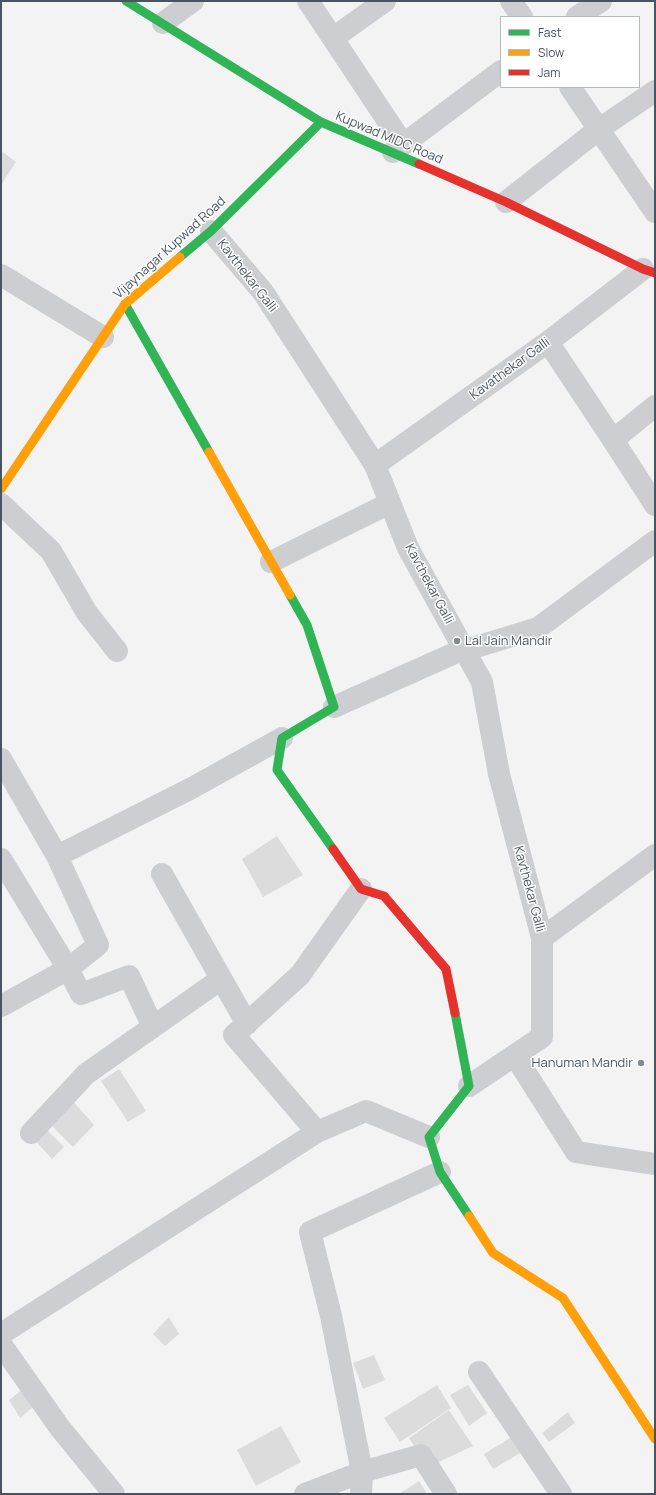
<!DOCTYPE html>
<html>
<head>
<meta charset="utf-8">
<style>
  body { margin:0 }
  #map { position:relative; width:656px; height:1495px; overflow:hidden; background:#f3f3f3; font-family:Manrope,sans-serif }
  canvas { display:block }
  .frame { position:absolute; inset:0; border:2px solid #495460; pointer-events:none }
  .legend { position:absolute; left:500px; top:16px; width:140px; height:72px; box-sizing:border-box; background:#fff; border:1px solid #b6bbbf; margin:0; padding:5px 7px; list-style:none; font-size:12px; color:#495460 }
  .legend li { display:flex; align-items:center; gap:8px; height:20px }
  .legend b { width:20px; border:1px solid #b6bbbf }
</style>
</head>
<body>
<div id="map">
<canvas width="656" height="1495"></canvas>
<div class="frame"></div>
<ul class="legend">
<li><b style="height:5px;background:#30b455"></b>Fast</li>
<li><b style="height:5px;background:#ff9f0a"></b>Slow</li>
<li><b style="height:5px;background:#e5322d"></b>Jam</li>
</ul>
</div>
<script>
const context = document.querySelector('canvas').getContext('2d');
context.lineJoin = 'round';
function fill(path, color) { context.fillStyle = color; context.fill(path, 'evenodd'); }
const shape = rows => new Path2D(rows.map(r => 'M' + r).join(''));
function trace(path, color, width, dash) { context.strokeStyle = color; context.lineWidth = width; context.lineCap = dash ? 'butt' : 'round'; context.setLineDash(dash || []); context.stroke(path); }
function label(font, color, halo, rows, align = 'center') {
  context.font = font + ' Manrope,sans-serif'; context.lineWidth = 3; context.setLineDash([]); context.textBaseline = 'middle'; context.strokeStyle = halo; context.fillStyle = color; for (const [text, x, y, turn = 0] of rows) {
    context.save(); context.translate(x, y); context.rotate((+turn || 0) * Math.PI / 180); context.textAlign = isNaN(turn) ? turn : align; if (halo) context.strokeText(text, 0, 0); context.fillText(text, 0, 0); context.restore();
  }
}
fill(shape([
  [3,152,16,162,1,185,1,156],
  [277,836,303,875,263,897,242,859],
  [119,1069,146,1111,128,1122,101,1081],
  [71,1099,94,1125,73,1147,48,1122],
  [43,1126,64,1147,52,1159,32,1137],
  [169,1317,179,1334,165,1346,153,1334],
  [374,1355,385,1380,363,1389,353,1363],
  [437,1385,451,1408,400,1442,384,1418],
  [468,1385,487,1413,469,1426,450,1395],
  [24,1388,34,1406,20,1418,9,1400],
  [449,1410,473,1446,428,1467,409,1438],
  [568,1412,575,1423,549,1442,542,1433],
  [281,1426,301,1462,256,1486,237,1450],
  [520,1432,527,1449,493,1469,484,1454],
  [419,1481,427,1494,399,1494]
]), '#dcdcdd');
trace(shape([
  [308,1,403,144],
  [511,1,522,17],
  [577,17,601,1],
  [163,23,193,1],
  [333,38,385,1],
  [570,87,655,212],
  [393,152,501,71],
  [506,202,599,129,655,91],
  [211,231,263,292,375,465,408,548,482,682,499,774,542,938,655,855],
  [1,275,103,337],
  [548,342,613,440,655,406],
  [613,440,655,505],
  [375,465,548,342,643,269],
  [1,504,51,551,87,613,117,651],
  [271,562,390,503],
  [334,707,464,649,466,650,538,628,655,541],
  [1,759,57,856,98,945,68,969,81,994,129,976,153,1027],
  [57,856,190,789,282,738],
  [1,859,68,969,1,1006],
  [162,874,247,1024],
  [361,889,300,975,234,1035,317,1132,366,1111,429,1137],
  [515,1056,576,1152,655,1164],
  [469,1086,542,1037,542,938],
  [31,1133,86,1074,221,979],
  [1,1334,317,1132],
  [1,1344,60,1428,114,1494],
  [479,1372,561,1494],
  [305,1494,362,1472,421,1455,446,1494],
  [361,1494,362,1472,331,1316,310,1232,440,1172]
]), '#cdced1', 22);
trace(shape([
  [126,1,321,122,419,164],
  [180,257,211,231,321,122],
  [125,304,209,452],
  [290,595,307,625,334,707,282,738,277,770,333,849],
  [455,1013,469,1086,429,1137,440,1172,469,1216]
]), '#30b455', 9);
trace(shape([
  [209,452,290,595],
  [1,489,125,304,180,257],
  [469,1216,493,1253,563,1298,655,1439]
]), '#ff9f0a', 9);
trace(shape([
  [419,164,506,202,643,269,655,273],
  [333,849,361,889,384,896,446,969,455,1013]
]), '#e5322d', 9);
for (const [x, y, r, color] of [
  [457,641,4,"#848c93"],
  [641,1063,4,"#848c93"]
]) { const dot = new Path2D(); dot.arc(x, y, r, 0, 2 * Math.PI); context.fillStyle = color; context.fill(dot); trace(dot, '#fff', 1.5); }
label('13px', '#495460', '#fff', [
  ["Kupwad MIDC Road",389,138,23],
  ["Vijaynagar Kupwad Road",170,248,-42],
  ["Kavthekar Galli",247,276,52],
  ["Kavathekar Galli",510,369,-36],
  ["Kavthekar Galli",429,584,62],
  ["Kavthekar Galli",529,889,75]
]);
label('13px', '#495460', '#fff', [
  ["Lal Jain Mandir",465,641],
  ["Hanuman Mandir",633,1063,"right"]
], 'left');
</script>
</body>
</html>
